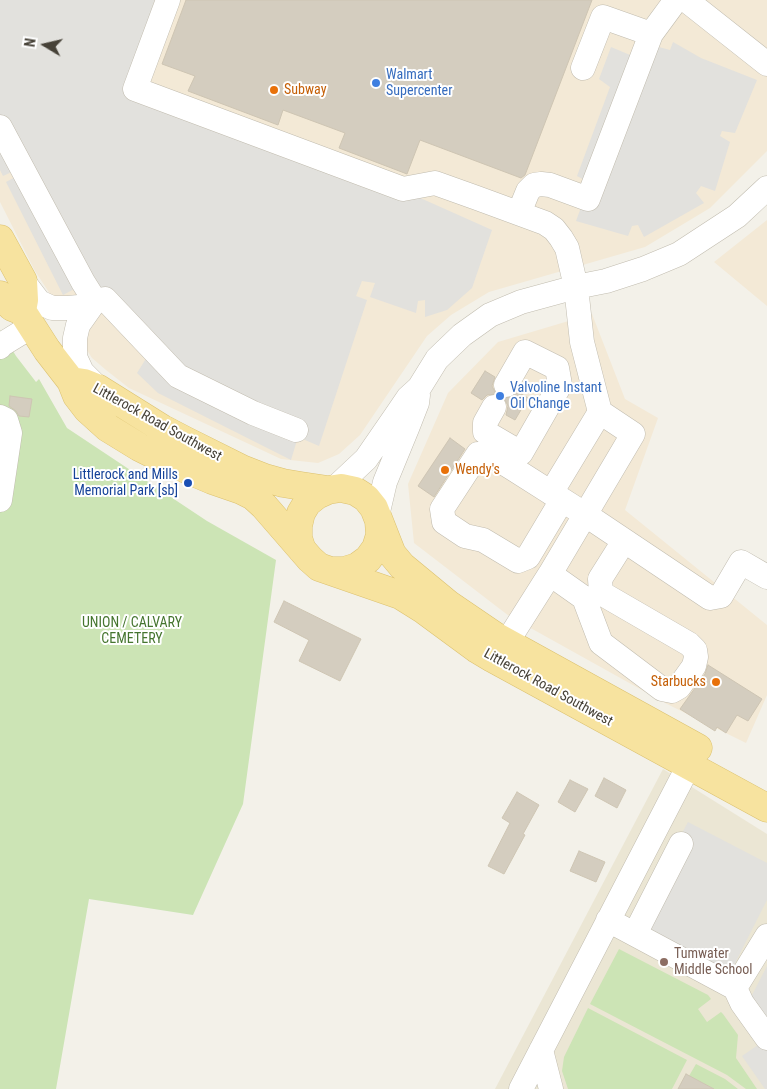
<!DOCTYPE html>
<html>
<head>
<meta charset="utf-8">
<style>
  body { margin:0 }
  #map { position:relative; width:767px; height:1089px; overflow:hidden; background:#f3f1e9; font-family:"Roboto Condensed",sans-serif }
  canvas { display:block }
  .north { position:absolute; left:20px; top:20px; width:50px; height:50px; -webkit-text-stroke:4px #fff; paint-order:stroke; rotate:279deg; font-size:14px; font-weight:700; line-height:20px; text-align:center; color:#474238 }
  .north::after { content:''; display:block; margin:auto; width:18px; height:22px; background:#474238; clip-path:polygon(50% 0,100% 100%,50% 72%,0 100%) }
</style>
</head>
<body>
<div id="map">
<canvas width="767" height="1089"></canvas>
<div class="north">N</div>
</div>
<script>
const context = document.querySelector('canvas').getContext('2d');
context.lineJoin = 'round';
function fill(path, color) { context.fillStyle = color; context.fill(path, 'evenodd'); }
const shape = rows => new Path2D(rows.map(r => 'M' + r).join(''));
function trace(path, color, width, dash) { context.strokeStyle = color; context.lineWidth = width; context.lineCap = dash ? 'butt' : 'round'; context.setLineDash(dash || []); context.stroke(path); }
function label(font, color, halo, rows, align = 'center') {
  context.font = font + ' "Roboto Condensed",sans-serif'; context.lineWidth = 4; context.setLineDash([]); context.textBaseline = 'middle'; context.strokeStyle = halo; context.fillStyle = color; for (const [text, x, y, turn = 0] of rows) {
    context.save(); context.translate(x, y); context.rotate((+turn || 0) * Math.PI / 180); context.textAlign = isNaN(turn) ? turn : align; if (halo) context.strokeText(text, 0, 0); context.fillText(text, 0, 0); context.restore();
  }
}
fill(shape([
  [0,0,767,0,767,151,710,208,645,247,489,292,451,315,427,336,360,435,339,454,318,463,281,459,129,388,106,370,92,358,35,271,0,202],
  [767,220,767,306,714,262],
  [592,314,625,399,658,418,625,510,767,625,767,695,746,743,667,704,509,616,414,543,408,484,448,393,498,342]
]), '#f3e9d6');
fill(shape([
  [663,769,767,834,767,1089,495,1089]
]), '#ebe6d4');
fill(shape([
  [0,330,16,356,36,382,39,379,67,428,207,521,276,560,243,804,193,915,89,899,56,1089,0,1089],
  [619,949,708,995,711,999,698,1009,707,1022,721,1012,723,1014,738,1035,736,1058,757,1089,746,1089,727,1075,590,1004],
  [588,1008,687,1060,672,1089,568,1089,562,1071,564,1057],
  [696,1064,725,1079,738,1089,714,1089,689,1076]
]), '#cce4b5');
fill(shape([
  [0,0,155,0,125,83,389,184,492,230,472,288,447,310,425,317,425,300,418,301,416,313,370,297,375,283,362,281,356,296,367,300,319,446,298,437,291,460,158,393,137,373,152,349,78,287,63,295,6,182,19,175,16,170,3,176,0,170],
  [673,42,701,58,757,80,735,133,722,131,720,136,730,142,715,191,701,186,696,193,704,203,644,237,638,225,632,226,628,236,576,221,590,183,577,176,610,87,599,79,611,47,635,57,659,47,670,50],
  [688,822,767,863,767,900,725,983,635,934,681,835],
  [767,966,767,1038,750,999],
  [767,1039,767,1089,765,1089,742,1056]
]), '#e2e1dd');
const building = shape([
  [186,0,592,0,525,175,521,178,420,140,407,174,339,148,345,133,283,110,278,125,188,91,195,76,162,64,186,0],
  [485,371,495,377,492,386,496,394,487,395,482,400,471,393,485,371],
  [518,392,528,398,515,420,506,415,508,406,504,398,512,397,518,392],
  [10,396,32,399,29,417,19,416,16,411,9,406,10,396],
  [450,438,465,449,434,497,418,486,450,438],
  [284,601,361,639,340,681,299,661,309,640,274,622,284,601],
  [708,665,762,699,748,721,737,715,726,733,717,727,715,731,680,709,705,674,708,665],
  [604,778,626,790,617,808,595,796,604,778],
  [570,780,588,789,575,812,558,802,570,780],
  [517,792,539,805,523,834,525,835,504,874,488,866,510,823,502,818,517,792],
  [579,851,605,862,596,882,570,871,579,851],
  [686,1074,714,1089,678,1089,686,1074]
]);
fill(building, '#d4cdbf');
trace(building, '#cec5b3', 1);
const minor = shape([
  [168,0,135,89,403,189,435,183,477,198,545,223,554,229,561,238,567,248,576,287,582,342,600,412,633,434,550,574,507,642],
  [686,0,767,64],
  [583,68,603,17,651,34],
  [0,127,83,282,95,301,105,299,178,376,253,413,296,430],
  [519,213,528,191,534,185,541,184,550,185,588,199,651,34,676,0],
  [23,281,39,302,52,308,68,308,79,307,95,301],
  [95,301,78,325,75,338,75,357,82,372,99,389],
  [0,347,1,345,32,326],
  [494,407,485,423,485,432,521,453,560,385,557,368,525,352,506,385],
  [0,417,6,420,10,433,0,500],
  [334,489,366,459,395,417,408,398,419,388,437,359,462,335,490,315,521,302,576,287,606,281,643,269,679,254,737,216,767,188],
  [551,493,600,412],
  [562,500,528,557,518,561,483,540,465,536,444,522,442,509,478,454,489,454,512,468,586,515,710,598,721,596,741,562,767,577],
  [377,516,385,482,408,426,417,403,418,395],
  [550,574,584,598,601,643,662,689,672,691,679,687,694,666,696,657,695,650,689,644,601,593,600,579,624,541],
  [608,920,735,988,742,1003,767,1038],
  [635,934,681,844],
  [735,988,767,936],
  [541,1050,551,1089],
  [521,1089,689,765]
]);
const major = shape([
  [0,239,23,281,24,300,22,311],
  [0,295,12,307,22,311,47,350,71,381,77,396,87,409,108,428,139,447,167,461,212,480,241,490,253,496,264,506,310,559,319,567,400,595,424,610,477,649,492,658,767,808],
  [71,381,84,383,99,389,163,429,184,440,242,469,265,478,283,483,301,486,328,490,341,488,355,491,366,498,374,508,392,554,402,566,448,604,495,636,698,748],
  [302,550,298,538,298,526,301,513,307,503,317,495,328,490],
  [331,571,344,571,357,567,368,559,376,548,380,535,379,521]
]);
trace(minor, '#c1bcaf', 25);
trace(major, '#dbc16f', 29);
trace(minor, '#fff', 24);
trace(major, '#f7e39f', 28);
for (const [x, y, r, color] of [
  [376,83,5,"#3f7fe0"],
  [274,90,5,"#e8710a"],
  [500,396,5,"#3f7fe0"],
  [445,470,5,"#e8710a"],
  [188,483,5,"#1a4fb4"],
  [716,682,5,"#e8710a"],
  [664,962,5,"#8d6e63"]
]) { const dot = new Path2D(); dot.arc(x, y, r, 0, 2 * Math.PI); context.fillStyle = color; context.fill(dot); trace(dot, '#fff', 2); }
label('14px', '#366cbe', '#fff', [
  ["Walmart",386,75],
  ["Supercenter",386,91],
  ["Valvoline Instant",510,388],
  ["Oil Change",510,404]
], 'left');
label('14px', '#c56008', '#fff', [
  ["Subway",284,90],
  ["Wendy's",455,470],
  ["Starbucks",706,682,"right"]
], 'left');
label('14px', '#474238', '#fff', [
  ["Littlerock Road Southwest",157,423,29],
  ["Littlerock Road Southwest",548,688,29]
]);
label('14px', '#164399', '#fff', [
  ["Littlerock and Mills",178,475],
  ["Memorial Park [sb]",178,491]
], 'right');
label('14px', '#45752f', '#fff', [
  ["UNION / CALVARY",132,623],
  ["CEMETERY",132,639]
]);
label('14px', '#785e54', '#fff', [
  ["Tumwater",674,954],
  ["Middle School",674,970]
], 'left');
</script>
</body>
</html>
